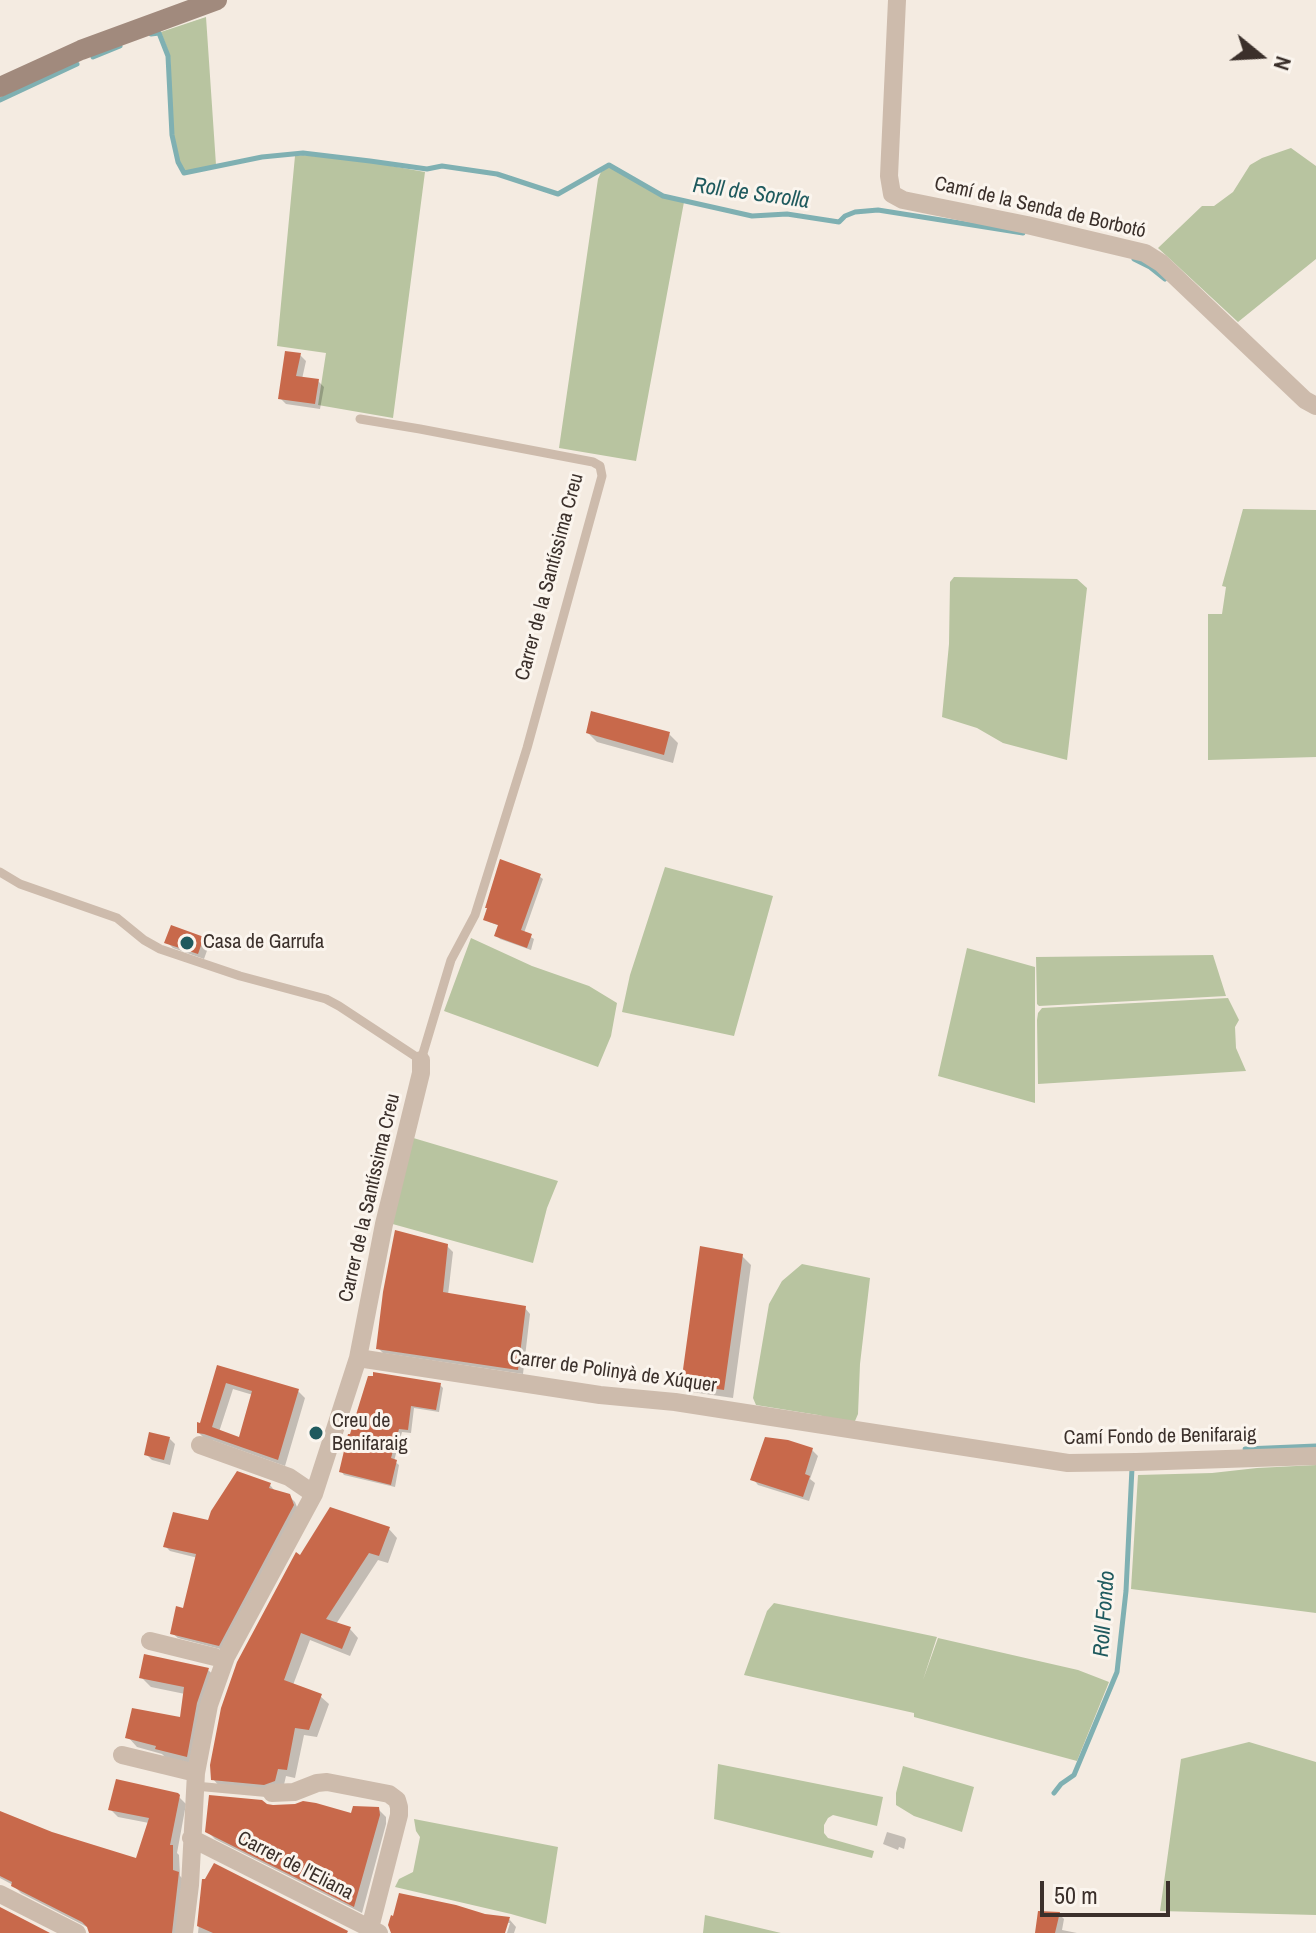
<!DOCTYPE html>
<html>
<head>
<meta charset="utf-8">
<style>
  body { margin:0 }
  #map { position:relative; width:1316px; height:1933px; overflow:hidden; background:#f4ebe1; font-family:"Archivo Narrow",sans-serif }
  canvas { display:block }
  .north { position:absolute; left:1220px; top:16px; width:80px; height:80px; -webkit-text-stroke:6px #fbf5ee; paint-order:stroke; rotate:108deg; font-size:22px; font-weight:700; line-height:32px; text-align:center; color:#3b302b }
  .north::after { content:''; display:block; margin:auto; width:28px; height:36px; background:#3b302b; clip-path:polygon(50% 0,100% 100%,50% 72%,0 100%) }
  .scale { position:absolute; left:1040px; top:1881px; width:130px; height:36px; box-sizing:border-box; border:4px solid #3b302b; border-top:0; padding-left:10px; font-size:24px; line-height:28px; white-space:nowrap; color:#3b302b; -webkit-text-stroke:6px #fbf5ee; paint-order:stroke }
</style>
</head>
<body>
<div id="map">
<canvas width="1316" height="1933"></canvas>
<div class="north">N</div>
<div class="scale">50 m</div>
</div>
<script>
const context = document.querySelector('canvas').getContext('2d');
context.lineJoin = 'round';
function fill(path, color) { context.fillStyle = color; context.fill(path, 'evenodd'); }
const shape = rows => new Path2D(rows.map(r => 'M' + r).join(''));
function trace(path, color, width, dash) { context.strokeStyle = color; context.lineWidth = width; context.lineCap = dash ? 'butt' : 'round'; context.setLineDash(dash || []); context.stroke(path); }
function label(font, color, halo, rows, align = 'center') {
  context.font = font + ' "Archivo Narrow",sans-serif'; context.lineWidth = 6; context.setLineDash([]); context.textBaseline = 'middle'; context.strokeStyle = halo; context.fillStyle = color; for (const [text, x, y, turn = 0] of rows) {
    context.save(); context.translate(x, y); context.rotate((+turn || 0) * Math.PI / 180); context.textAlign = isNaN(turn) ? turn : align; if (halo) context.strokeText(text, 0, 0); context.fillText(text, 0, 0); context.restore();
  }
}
fill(shape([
  [206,17,216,165,184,171,179,162,173,134,170,56,161,32],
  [1291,148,1316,166,1316,259,1238,322,1158,248,1202,206,1214,206,1233,192,1250,165,1262,158],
  [303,155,369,162,425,172,393,418,318,405,326,353,277,346,295,156],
  [609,167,661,197,684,202,636,461,559,448,598,179,601,172],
  [1243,509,1316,510,1316,757,1208,760,1208,614,1222,614,1226,587,1222,586],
  [954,577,1077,579,1087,588,1067,760,1003,743,977,728,942,717,949,644,950,582],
  [665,867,773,896,734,1036,622,1012,630,975],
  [471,938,532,966,589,986,617,1003,611,1036,598,1067,444,1011],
  [967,948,1035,967,1035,1103,938,1076],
  [1213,955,1226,996,1039,1006,1037,1004,1036,957],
  [1228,998,1239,1020,1235,1027,1236,1048,1246,1071,1038,1084,1037,1020,1038,1013,1042,1008],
  [410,1137,558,1181,547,1208,533,1263,389,1223],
  [802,1264,870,1278,860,1364,858,1414,855,1421,850,1423,818,1415,756,1405,753,1398,769,1304,782,1281],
  [1316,1465,1316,1613,1131,1589,1138,1475,1212,1473,1257,1468],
  [774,1603,937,1637,923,1680,938,1638,1078,1670,1109,1682,1077,1761,914,1717,914,1713,744,1675,767,1611],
  [1249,1742,1316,1762,1316,1915,1160,1911,1181,1759],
  [718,1764,883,1797,877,1826,833,1815,828,1818,824,1825,824,1833,828,1838,874,1851,872,1858,714,1819],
  [903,1766,974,1787,962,1832,914,1816,896,1805,896,1793],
  [414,1819,558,1847,546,1924,511,1914,395,1887,399,1879,413,1872,420,1837,416,1831],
  [705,1915,781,1933,703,1933]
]), '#b8c4a0');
fill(shape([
  [300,355,306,361,302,379,318,381,324,387,320,409,286,404,280,398],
  [588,733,669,734,678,743,673,763,597,742],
  [539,876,543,879,524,933,534,939,531,950,500,939,496,935,500,926,489,922,486,919],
  [203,939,209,945,204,959,173,948,167,942],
  [447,1246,453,1252,448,1295,525,1308,530,1314,523,1374,383,1353,378,1348],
  [742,1256,751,1265,733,1398,692,1392,683,1383],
  [219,1367,298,1391,305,1398,285,1466,212,1440,206,1440,199,1433],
  [233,1389,253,1395,240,1440,219,1432],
  [440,1385,443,1388,439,1412,414,1408,411,1433,402,1432,394,1461,399,1465,395,1487,344,1475,341,1471,349,1436],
  [169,1438,175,1444,170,1465,152,1460,146,1454],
  [812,1450,818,1456,810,1479,815,1483,809,1501,758,1485,753,1479],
  [270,1485,275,1491,289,1496,295,1502,299,1512,224,1650,178,1638,172,1633,185,1610,198,1558,170,1551,165,1546,209,1522],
  [389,1529,397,1538,388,1563,378,1560,336,1624,350,1629,358,1638,350,1656,310,1640,293,1685,320,1696,329,1704,317,1737,304,1735,295,1778,286,1776,283,1789,221,1788,213,1779,300,1558],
  [146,1656,208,1670,218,1679,196,1765,166,1758,162,1754,137,1747,128,1737,182,1719,185,1694,151,1687,141,1677],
  [177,1795,186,1804,177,1853,179,1855,180,1876,185,1881,180,1933,91,1933,89,1928,21,1893,13,1885,0,1878,0,1813,52,1834,137,1860,149,1823,118,1817,110,1809],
  [266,1806,353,1815,378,1809,386,1817,386,1824,362,1913,215,1839,207,1831],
  [887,1832,904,1837,906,1839,904,1849,899,1847,898,1850,883,1844],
  [214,1866,348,1933,198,1933,204,1881],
  [1059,1914,1064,1919,1062,1930,1077,1933,1037,1933],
  [484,1916,509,1919,516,1927,514,1933,507,1933,510,1923,506,1923,503,1933,393,1933]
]), '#0003');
trace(shape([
  [151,34,159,33,168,56,172,135,178,162,184,173,262,157,303,153,370,161,427,169,442,166,497,174,558,194,609,165,663,196,752,216,787,214,839,222,845,216,855,212,878,210,1023,233],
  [93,57,120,46],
  [0,100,77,64],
  [1134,259,1150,267,1165,279],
  [1245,1449,1316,1446],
  [1054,1793,1061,1784,1074,1775,1117,1672,1126,1591,1132,1468]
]), '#7fb0b2', 5);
fill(shape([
  [285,351,301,353,296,376,319,379,315,404,278,399],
  [591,711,670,732,664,755,586,733],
  [500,859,541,874,521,930,532,934,527,948,494,936,498,925,483,920,487,908,485,908],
  [171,925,204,937,198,954,164,943],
  [395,1230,448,1244,443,1292,526,1306,518,1370,376,1349,383,1292],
  [700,1246,743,1254,724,1390,681,1384],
  [217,1365,299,1389,278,1460,204,1434,197,1433,197,1422,200,1423],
  [226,1383,252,1391,239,1437,212,1427],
  [373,1372,441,1383,436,1410,411,1406,408,1430,399,1429,391,1458,397,1460,391,1485,339,1472,348,1434,350,1434,368,1376,373,1376],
  [149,1432,170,1437,164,1460,144,1455],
  [765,1437,788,1440,813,1448,805,1474,810,1476,803,1497,750,1480],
  [237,1471,271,1483,269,1488,290,1494,294,1505,219,1646,170,1634,176,1606,183,1608,196,1554,163,1547,173,1512,208,1520,211,1511],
  [330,1507,390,1527,379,1556,369,1553,326,1619,351,1627,342,1649,301,1633,284,1680,322,1694,309,1730,295,1728,287,1770,278,1769,275,1781,264,1785,211,1780,210,1765,221,1708,237,1662,296,1552,300,1555],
  [144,1654,209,1668,197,1703,187,1757,155,1749,156,1746,125,1738,132,1708,180,1717,184,1687,139,1678],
  [116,1779,178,1793,180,1795,170,1845,173,1845,173,1870,179,1872,172,1933,89,1933,87,1927,82,1922,11,1886,12,1882,0,1876,0,1811,52,1832,136,1858,149,1818,108,1810],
  [209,1795,262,1800,267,1804,273,1805,295,1804,303,1801,316,1803,351,1813,353,1806,379,1807,380,1815,354,1907,205,1832],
  [214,1863,348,1931,347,1933,213,1933,197,1926,202,1879,205,1879],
  [399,1893,456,1905,485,1914,510,1917,505,1933,391,1933,388,1925,391,1915,393,1916],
  [0,1907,50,1933,0,1933],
  [1038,1911,1060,1912,1055,1933,1035,1933]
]), '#c8694b');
trace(shape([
  [0,872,20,884,117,918,144,940,160,949,240,976,326,999,339,1006,421,1060,451,960,475,915,527,748,602,476,600,466,593,462,420,429,360,419],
  [195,1786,272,1793]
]), '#cdbbac', 9);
trace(shape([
  [897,0,889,176,892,194,903,200,1027,225,1145,253,1161,263,1305,400,1316,406],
  [358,1358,600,1395,675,1402,1068,1463,1136,1462,1316,1456],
  [200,1445,289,1477,314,1494],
  [150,1641,215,1657],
  [122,1755,196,1773],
  [272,1793,294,1792,317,1783,327,1782,389,1794,397,1800,399,1807,399,1815,370,1928],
  [191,1838,379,1933],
  [0,1894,77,1933],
  [184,1933,190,1885,196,1773,209,1705,226,1657,314,1494,358,1358,384,1224,421,1073,421,1060]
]), '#cdbbac', 18);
trace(shape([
  [0,87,81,50,217,0]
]), '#a18a7d', 20);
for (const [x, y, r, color] of [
  [187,943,8,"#1f5a5e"],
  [316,1433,8,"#1f5a5e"]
]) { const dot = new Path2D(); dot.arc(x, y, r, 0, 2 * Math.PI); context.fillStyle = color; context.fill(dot); trace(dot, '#fbf5ee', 3); }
label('20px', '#3b302b', '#fbf5ee', [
  ["Camí de la Senda de Borbotó",1040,208,13],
  ["Carrer de la Santíssima Creu",550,577,-75],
  ["Carrer de la Santíssima Creu",370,1198,-77],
  ["Carrer de Polinyà de Xúquer",613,1372,8],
  ["Camí Fondo de Benifaraig",1160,1437,-1],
  ["Carrer de l'Eliana",295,1866,27]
]);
label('20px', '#3b302b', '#fbf5ee', [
  ["Casa de Garrufa",203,943],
  ["Creu de",332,1422],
  ["Benifaraig",332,1445]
], 'left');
label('italic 22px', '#1f5a5e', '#fbf5ee', [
  ["Roll de Sorolla",751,194,8],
  ["Roll Fondo",1105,1614,-86]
]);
</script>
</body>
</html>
